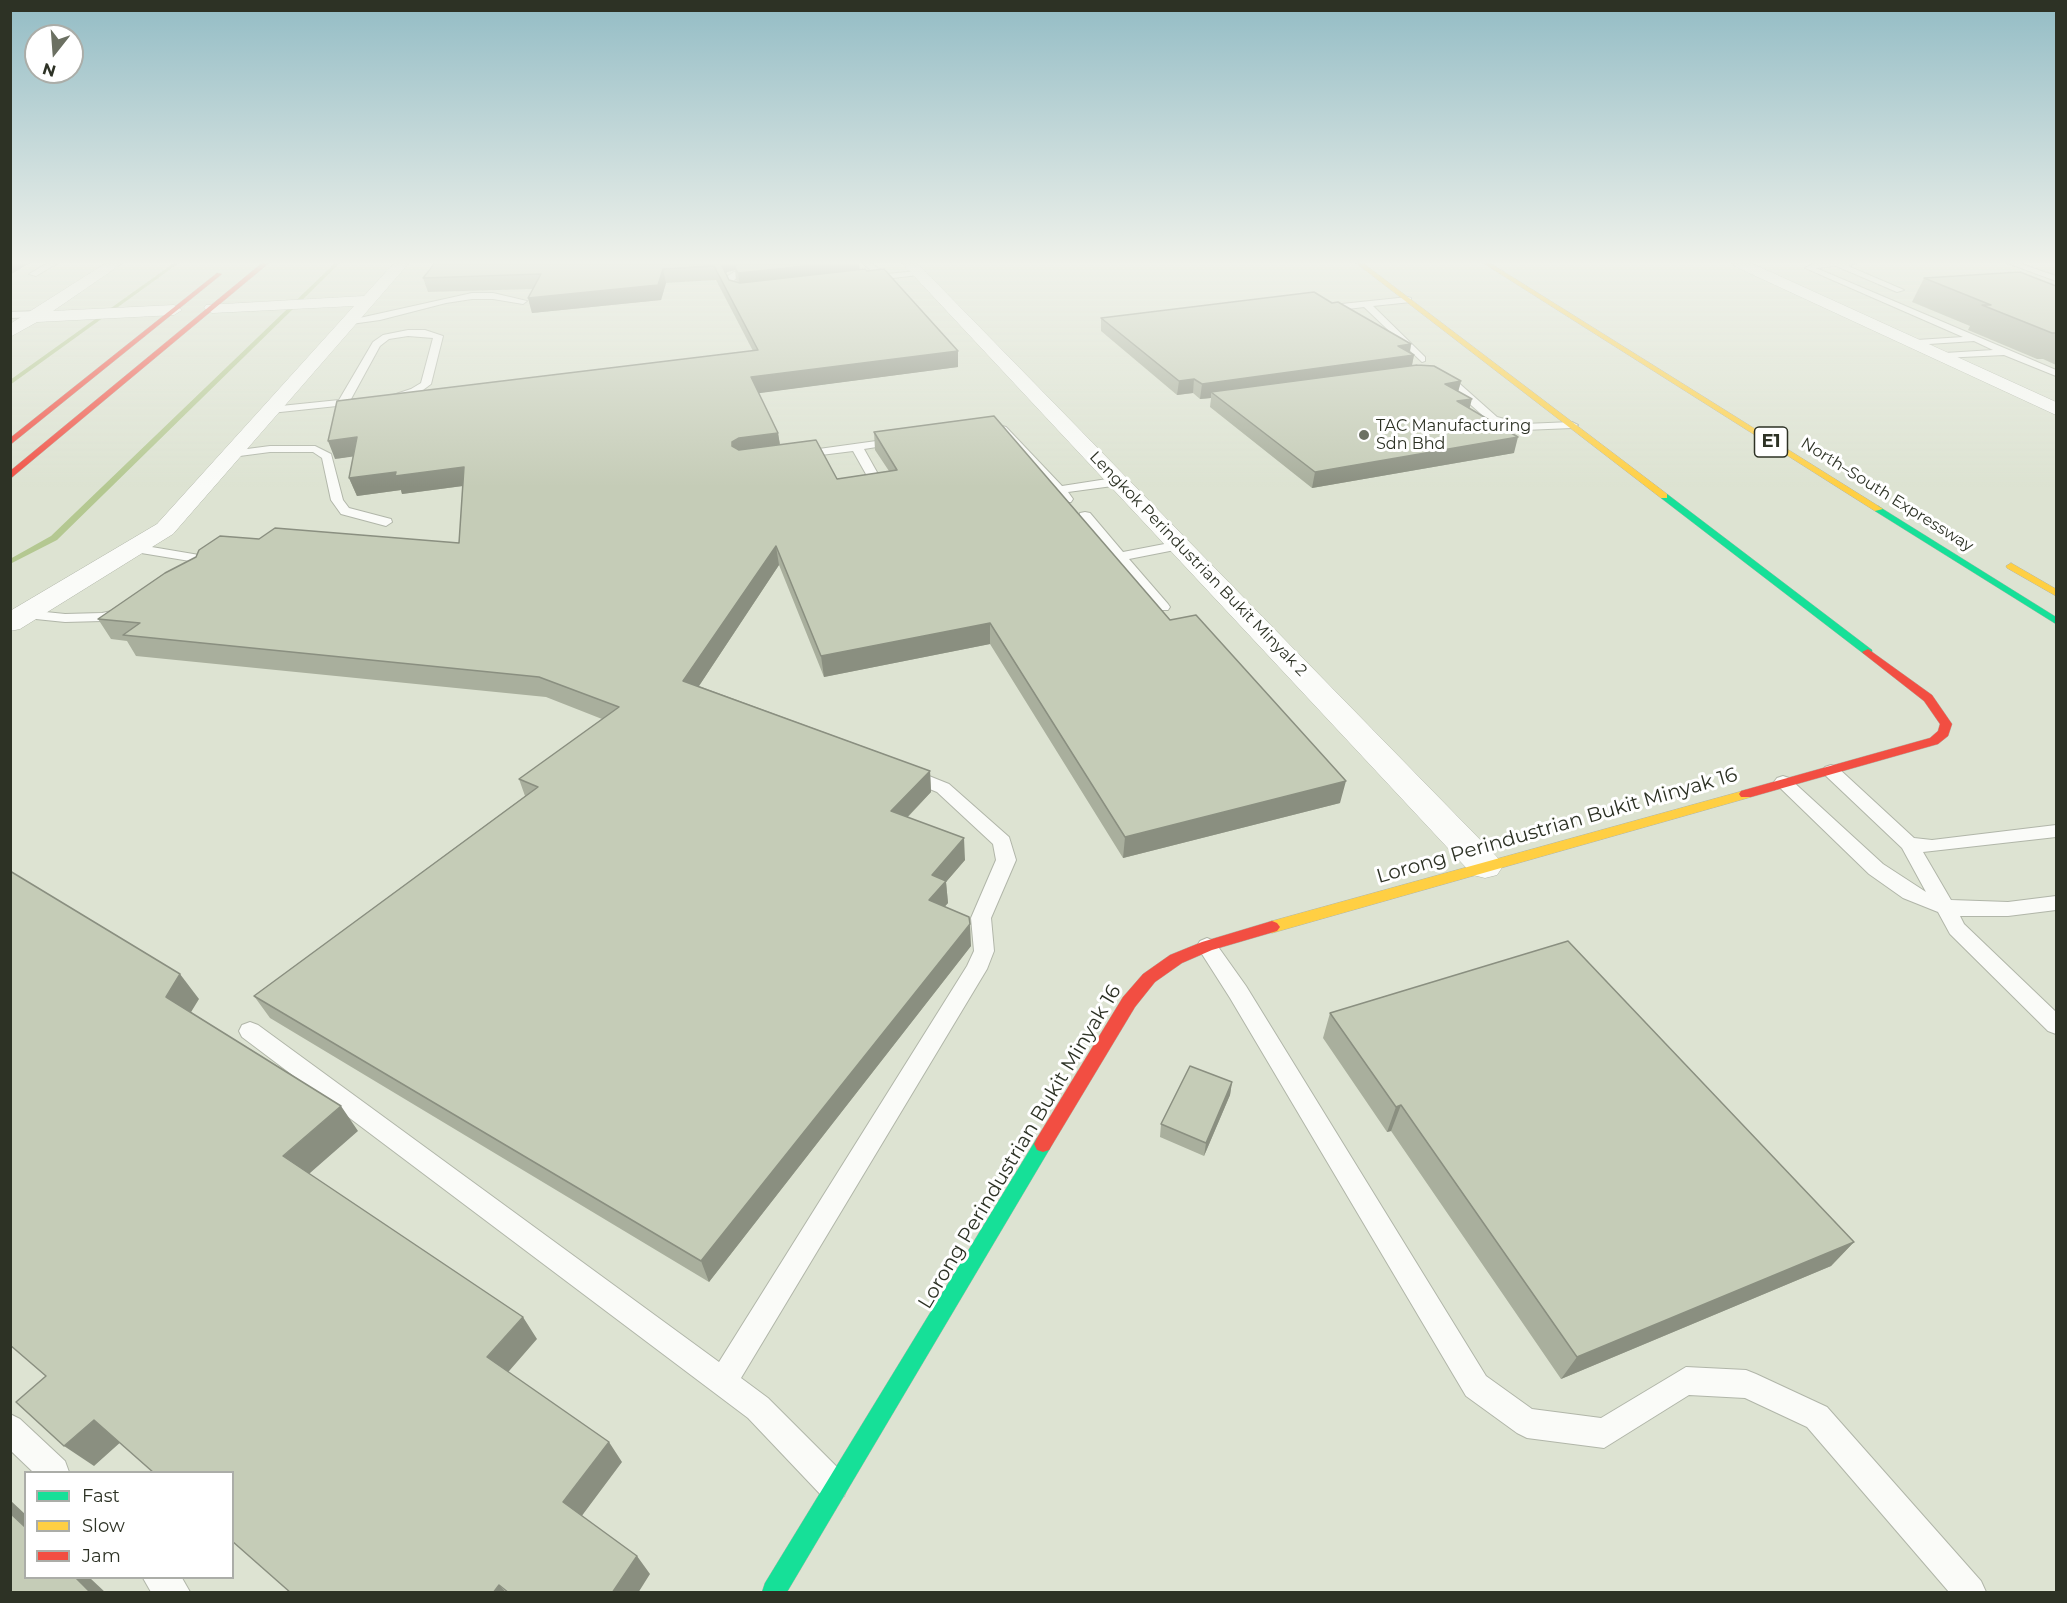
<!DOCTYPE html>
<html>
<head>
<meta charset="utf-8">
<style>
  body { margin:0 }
  #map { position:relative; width:2067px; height:1603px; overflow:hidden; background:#dde3d2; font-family:Montserrat,sans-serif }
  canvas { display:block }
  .frame { position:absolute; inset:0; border:12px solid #2d3225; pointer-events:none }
  .legend { position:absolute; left:24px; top:1471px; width:210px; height:108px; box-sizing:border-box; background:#fff; border:2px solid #abada8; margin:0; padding:8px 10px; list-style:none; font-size:18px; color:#2d3225 }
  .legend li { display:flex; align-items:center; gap:12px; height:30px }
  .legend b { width:30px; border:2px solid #abada8 }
  .north { position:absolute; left:24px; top:24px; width:60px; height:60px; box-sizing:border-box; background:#fff; border:2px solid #abada8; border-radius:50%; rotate:197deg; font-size:16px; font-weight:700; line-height:24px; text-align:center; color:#2d3225 }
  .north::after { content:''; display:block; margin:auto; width:21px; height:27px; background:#6b7062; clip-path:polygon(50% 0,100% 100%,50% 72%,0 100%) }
</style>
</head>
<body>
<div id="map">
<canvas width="2067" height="1603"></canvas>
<div class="frame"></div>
<ul class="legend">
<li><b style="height:8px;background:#16e098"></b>Fast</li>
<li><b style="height:8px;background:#ffcf43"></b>Slow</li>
<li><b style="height:8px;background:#f24e42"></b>Jam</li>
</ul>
<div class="north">N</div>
</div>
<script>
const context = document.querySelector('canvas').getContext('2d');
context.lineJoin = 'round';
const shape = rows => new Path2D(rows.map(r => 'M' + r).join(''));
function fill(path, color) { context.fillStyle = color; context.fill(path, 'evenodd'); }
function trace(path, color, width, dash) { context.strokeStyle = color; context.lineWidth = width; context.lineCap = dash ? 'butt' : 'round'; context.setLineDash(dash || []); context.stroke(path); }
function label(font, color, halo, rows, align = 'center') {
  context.font = font + ' Montserrat,sans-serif'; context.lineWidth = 6; context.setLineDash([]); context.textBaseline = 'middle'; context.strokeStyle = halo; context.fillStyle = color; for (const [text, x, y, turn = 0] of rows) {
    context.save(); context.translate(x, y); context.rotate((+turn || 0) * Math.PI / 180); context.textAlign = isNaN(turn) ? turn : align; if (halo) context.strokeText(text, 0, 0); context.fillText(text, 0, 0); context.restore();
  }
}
fill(shape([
  [174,263,179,263,10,385,10,380,174,263],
  [335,263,340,263,57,540,10,564,10,559,51,536,335,263]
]), '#b4c891');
const lane = shape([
  [48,263,58,263,36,276,29,274,48,263],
  [862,263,871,263,886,274,918,271,922,273,918,275,868,281,865,280,865,276,877,275,862,263],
  [1815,263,1857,263,1848,266,1904,290,1897,292,1836,266,1816,268,2056,370,2056,376,2004,355,1942,358,1940,356,1945,353,1993,350,1974,341,1914,345,1912,343,1917,340,1963,337,1805,268,1815,263],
  [2007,263,2018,263,2056,276,2056,281,2007,263],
  [758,269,761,269,761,273,739,276,734,280,739,289,751,290,751,294,733,293,725,279,726,277,734,272,758,269],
  [472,293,493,293,527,301,523,304,493,299,472,299,446,303,380,320,351,324,346,321,472,293],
  [1408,297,1411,298,1411,302,1373,306,1425,357,1425,361,1422,362,1364,307,1332,311,1328,308,1332,305,1408,297],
  [10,312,39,311,44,314,39,317,10,318,10,312],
  [408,330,425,330,443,336,431,384,419,393,389,401,384,398,411,389,421,383,433,338,408,336,389,339,380,346,351,399,365,399,365,403,271,413,266,410,271,407,339,400,373,342,383,335,408,330],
  [1438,373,1452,377,1497,417,1524,424,1572,422,1578,425,1572,428,1524,430,1505,427,1489,421,1444,381,1434,378,1434,374,1438,373],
  [1002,426,1006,427,1062,486,1120,477,1126,481,1120,485,1068,492,1073,499,1071,502,1063,502,998,431,996,429,1002,426],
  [898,438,902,439,902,443,864,449,883,483,877,487,871,483,853,451,797,458,791,455,797,452,898,438],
  [270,446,315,446,331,454,343,500,349,508,391,519,392,522,386,526,341,514,331,500,322,458,313,452,270,452,232,457,226,454,232,451,270,446],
  [1085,512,1090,513,1123,552,1180,541,1185,542,1187,545,1185,548,1129,559,1168,604,1170,607,1168,610,1158,610,1080,519,1079,516,1080,513,1085,512],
  [134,544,205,556,210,563,202,576,192,576,190,573,196,562,129,551,127,548,129,545,134,544],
  [122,609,127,610,129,613,127,616,102,621,65,622,26,618,19,614,26,610,65,614,102,613,122,609],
  [1831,765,1837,767,1914,838,1932,840,2056,825,2056,837,1923,852,1951,900,2008,902,2056,896,2056,910,2008,916,1960,916,1964,924,2056,1012,2056,1034,2048,1031,1950,934,1938,912,1903,898,1869,874,1774,782,1777,778,1783,776,1789,778,1883,864,1926,892,1902,848,1825,775,1822,771,1825,767,1831,765],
  [909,768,949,784,1009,837,1016,860,991,918,994,951,987,969,741,1378,768,1398,844,1474,848,1485,844,1496,833,1500,822,1496,748,1418,242,1037,239,1031,242,1025,250,1022,258,1025,719,1362,967,966,974,951,971,918,996,860,993,844,937,792,903,778,900,774,903,770,909,768],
  [1207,938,1214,941,1246,986,1486,1376,1532,1409,1601,1418,1686,1367,1746,1370,1756,1374,1827,1407,1981,1581,1986,1592,1949,1592,1807,1427,1745,1398,1689,1395,1604,1448,1527,1438,1517,1433,1466,1396,1230,998,1200,951,1197,946,1200,941,1207,938],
  [10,1414,20,1419,65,1461,69,1472,33,1472,10,1450,10,1414],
  [143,1578,182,1578,190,1592,151,1592,143,1578]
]);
const street = shape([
  [106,263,123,263,53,311,174,305,182,310,174,315,37,322,10,337,10,324,106,263],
  [394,263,409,263,173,534,20,629,10,631,10,611,157,524,354,306,212,313,204,308,206,305,364,296,394,263],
  [902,263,917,263,1497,857,1503,866,1497,875,1485,878,1473,875,902,263],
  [1732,263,1751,263,2056,402,2056,415,1734,266,1732,263]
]);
const fast = shape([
  [1661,494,1667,494,1872,650,1872,654,1864,654,1661,498,1661,494],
  [1878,506,2056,617,2056,624,1875,511,1875,507,1878,506],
  [1043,1136,1049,1138,1052,1144,1049,1150,787,1592,762,1592,765,1583,1037,1138,1043,1136]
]);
const slow = shape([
  [1356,263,1363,263,1667,494,1667,498,1661,498,1356,263],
  [1483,263,1490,263,1883,509,1875,511,1483,263],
  [2011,563,2056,589,2056,596,2007,568,2006,566,2011,563],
  [1746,790,1751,791,1753,794,1751,797,1272,933,1267,931,1264,927,1267,923,1272,921,1746,790]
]);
const jam = shape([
  [262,263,269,263,10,479,10,471,262,263],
  [217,273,222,274,10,445,10,438,217,273],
  [1868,649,1932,695,1952,724,1948,736,1938,744,1751,797,1741,797,1739,794,1741,791,1930,738,1938,731,1940,724,1924,701,1864,654,1862,652,1868,649],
  [1272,921,1277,923,1280,927,1277,931,1212,950,1182,963,1155,982,1135,1007,1049,1150,1043,1152,1037,1150,1034,1144,1037,1138,1123,997,1143,974,1170,955,1202,942,1272,921]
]);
trace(lane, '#b1b6a9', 2);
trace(street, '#b1b6a9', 1);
trace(fast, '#b1b6a9', 1);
trace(slow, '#b1b6a9', 1);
trace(jam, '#b1b6a9', 1);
fill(lane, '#fafbf8');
fill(street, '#fafbf8');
fill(fast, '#16e098');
fill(slow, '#ffcf43');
fill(jam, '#f24e42');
fill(shape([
  [435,263,859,263,859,270,958,351,958,367,758,393,778,433,780,445,837,479,889,471,875,450,874,432,1170,620,1340,803,1123,858,990,644,824,677,779,565,699,686,930,771,931,792,908,817,965,860,946,882,948,903,944,907,971,946,709,1282,270,1018,254,996,525,796,519,779,602,719,546,697,136,656,127,641,111,639,98,619,259,539,459,543,463,486,402,494,401,490,357,496,349,478,353,456,335,459,753,351,716,280,666,283,661,300,532,313,528,298,533,289,428,292,423,278],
  [735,270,736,280,738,282,729,280,726,274,727,272],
  [1924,278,2056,286,2056,365,2043,359,2037,359,1968,330,1970,326,1912,302],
  [1332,303,1411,344,1410,352,1414,355,1412,366,1461,381,1458,391,1469,408,1514,453,1312,488,1210,407,1211,398,1200,399,1193,393,1177,395,1101,331,1101,318],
  [1330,1013,1854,1242,1831,1266,1561,1379,1391,1131,1387,1132,1323,1038],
  [1232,1082,1230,1095,1204,1156,1160,1137,1161,1124]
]), '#a9af9d');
fill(shape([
  [10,263,30,263,10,275],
  [721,263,792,263,734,266,735,270,727,272,723,278,721,264],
  [836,263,859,263,860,275,740,287,738,273],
  [663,269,666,283,661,300,532,313,528,298],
  [1411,344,1409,356,1414,355,1411,369,1211,392,1211,398,1200,399,1202,384],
  [958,351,958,367,753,394,751,377],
  [1194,379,1193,393,1177,395,1179,381],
  [1461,381,1457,396,1445,384],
  [1472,399,1468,414,1457,401],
  [778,433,781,451,735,460,732,442,739,438],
  [357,437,364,455,335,459,328,441],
  [1518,437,1514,453,1312,488,1315,472],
  [464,467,470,485,402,494,401,490,357,496,349,478,396,472],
  [776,546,779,565,689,701,683,681],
  [990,623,990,644,824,677,821,656],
  [930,771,931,792,893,832,891,811],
  [1346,781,1340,803,1123,858,1125,837],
  [964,838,965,860,946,882,948,903,931,922,929,900,932,875],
  [970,924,971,946,709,1282,701,1261],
  [180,974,199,999,185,1022,166,997],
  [1232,1082,1230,1095,1204,1156,1206,1143],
  [1401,1105,1391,1131,1387,1132,1396,1107],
  [341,1106,358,1131,302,1180,283,1156],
  [1854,1242,1831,1266,1561,1379,1577,1357],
  [523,1317,537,1339,503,1378,487,1357],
  [94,1420,123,1440,94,1466,64,1446],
  [609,1442,622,1462,578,1521,563,1502],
  [10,1500,26,1515,26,1528,10,1513],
  [637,1556,650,1574,638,1593,612,1593],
  [76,1578,90,1578,106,1593,91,1593],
  [499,1585,507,1593,493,1593]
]), '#8a8f80');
const building = shape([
  [435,263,721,263,721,264,729,280,740,283,865,269,867,271,884,269,958,351,751,377,778,433,739,438,732,442,732,446,739,450,816,440,837,479,897,470,874,432,994,416,1170,620,1196,615,1346,781,1125,837,990,623,821,656,776,546,683,681,930,771,891,811,964,838,932,875,946,881,929,900,969,917,970,924,701,1261,254,996,538,787,519,779,619,707,539,677,123,635,140,623,98,619,165,573,196,557,199,550,220,536,259,539,275,528,459,543,464,467,395,476,396,472,349,478,357,437,328,441,337,401,758,350,714,266,663,269,658,285,528,298,541,274,423,278,435,263],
  [742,263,836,263,738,273,734,266,742,263],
  [2020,272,2056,286,2056,333,2052,333,1982,305,1991,305,1924,278,2020,272],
  [1314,292,1332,303,1338,302,1411,344,1398,346,1414,355,1202,384,1194,379,1179,381,1101,318,1314,292],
  [1417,365,1434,366,1461,381,1445,384,1472,399,1457,401,1518,437,1315,472,1211,392,1417,365],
  [10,871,180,974,166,997,341,1106,283,1156,523,1317,487,1357,609,1442,563,1502,637,1556,612,1593,509,1593,499,1585,493,1593,291,1593,232,1541,232,1473,154,1473,94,1420,64,1446,16,1402,46,1376,10,1345,10,871],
  [1568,941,1854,1242,1577,1357,1401,1105,1396,1107,1330,1013,1568,941],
  [1190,1066,1232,1082,1206,1143,1161,1124,1190,1066],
  [10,1513,26,1528,26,1578,76,1578,91,1593,10,1593,10,1513]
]);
fill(building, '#c5ccb7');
trace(building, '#8a8f80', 1.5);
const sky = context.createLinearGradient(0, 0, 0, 487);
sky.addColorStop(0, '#93bcc5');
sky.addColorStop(0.54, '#f0f2eb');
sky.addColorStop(1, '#f0f2eb00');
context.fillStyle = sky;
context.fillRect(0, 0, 2067, 487);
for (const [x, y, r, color] of [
  [1364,435,6,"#6b7062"]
]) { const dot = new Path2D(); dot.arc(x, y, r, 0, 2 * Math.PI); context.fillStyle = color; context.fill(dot); trace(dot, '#fff', 2); }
label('16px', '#2d3225', '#fff', [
  ["TAC Manufacturing",1376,426],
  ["Sdn Bhd",1376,444]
], 'left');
label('16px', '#2d3225', '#fff', [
  ["North–South Expressway",1887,495,32],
  ["Lengkok Perindustrian Bukit Minyak 2",1198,564,46]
]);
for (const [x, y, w] of [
  [1771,442,33]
]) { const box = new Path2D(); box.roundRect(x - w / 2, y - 15, w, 30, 4.5); context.fillStyle = '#fff'; context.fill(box); trace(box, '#2d3225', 1.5); }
label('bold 18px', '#2d3225', null, [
  ["E1",1771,442]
]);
label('20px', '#2d3225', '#fff', [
  ["Lorong Perindustrian Bukit Minyak 16",1557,826,-16],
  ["Lorong Perindustrian Bukit Minyak 16",1020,1147,-59]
]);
</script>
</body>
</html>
